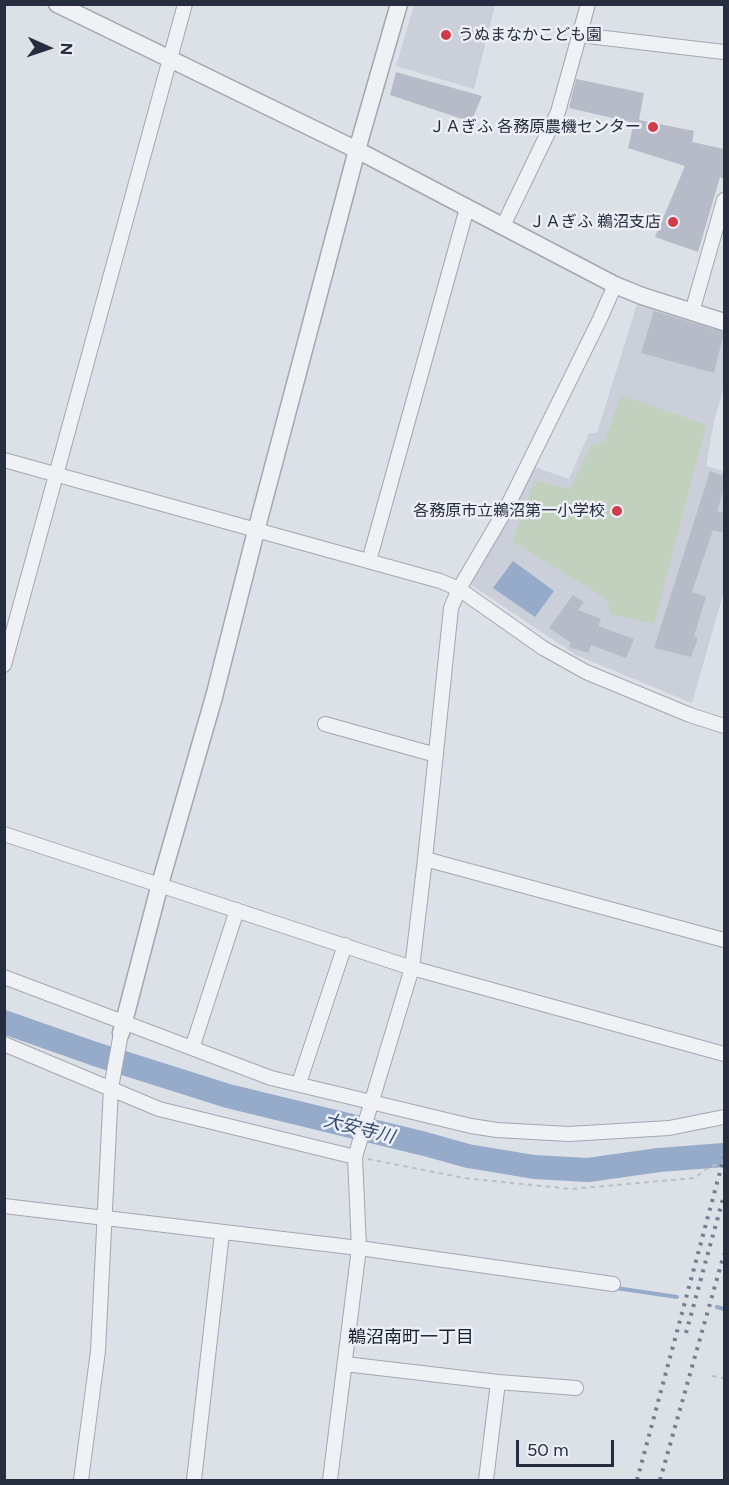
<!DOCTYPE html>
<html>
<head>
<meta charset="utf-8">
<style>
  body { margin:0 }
  #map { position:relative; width:729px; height:1485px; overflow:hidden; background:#dce0e7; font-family:Figtree,sans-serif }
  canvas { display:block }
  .frame { position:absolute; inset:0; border:6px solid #262d3e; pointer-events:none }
  .north { position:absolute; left:18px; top:18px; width:60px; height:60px; -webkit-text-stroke:4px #eceff5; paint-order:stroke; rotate:93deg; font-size:16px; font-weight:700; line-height:24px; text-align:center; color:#262d3e }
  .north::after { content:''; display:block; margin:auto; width:21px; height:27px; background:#262d3e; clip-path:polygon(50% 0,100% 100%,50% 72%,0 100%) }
  .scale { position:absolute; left:516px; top:1440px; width:98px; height:27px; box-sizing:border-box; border:3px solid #262d3e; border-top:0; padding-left:8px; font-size:18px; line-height:21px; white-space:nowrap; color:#262d3e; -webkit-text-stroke:4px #eceff5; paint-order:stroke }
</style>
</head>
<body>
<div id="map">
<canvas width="729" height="1485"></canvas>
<div class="frame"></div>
<div class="north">N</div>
<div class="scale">50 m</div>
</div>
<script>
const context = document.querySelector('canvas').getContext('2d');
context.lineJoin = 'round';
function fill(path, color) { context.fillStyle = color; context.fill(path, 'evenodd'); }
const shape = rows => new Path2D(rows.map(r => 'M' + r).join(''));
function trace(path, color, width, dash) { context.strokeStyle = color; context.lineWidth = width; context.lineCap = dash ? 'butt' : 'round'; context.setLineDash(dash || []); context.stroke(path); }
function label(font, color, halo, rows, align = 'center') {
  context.font = font + ' Figtree,"Noto Sans JP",sans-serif'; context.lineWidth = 5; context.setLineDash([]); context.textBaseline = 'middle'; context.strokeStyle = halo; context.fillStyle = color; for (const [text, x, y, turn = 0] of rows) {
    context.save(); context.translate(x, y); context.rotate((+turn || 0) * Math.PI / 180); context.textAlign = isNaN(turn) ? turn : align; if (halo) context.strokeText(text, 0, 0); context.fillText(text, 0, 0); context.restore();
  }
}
fill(shape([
  [414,5,495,5,474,89,396,66],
  [638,301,724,323,724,387,714,421,706,466,724,471,724,591,692,703,576,655,467,582,535,467,569,479,589,433,597,433]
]), '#cacfd9');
fill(shape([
  [622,395,706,425,654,624,610,614,608,600,512,541,535,481,570,489,591,445,604,441]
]), '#c1d1bd');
fill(shape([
  [513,561,554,591,535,617,493,588]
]), '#96abc9');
trace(shape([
  [616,1288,677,1297],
  [717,1307,724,1309]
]), '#96abc9', 4);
trace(shape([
  [4,1022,95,1054,228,1096,425,1144,468,1156,534,1167,588,1170,659,1160,724,1155]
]), '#96abc9', 24);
fill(shape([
  [396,72,482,96,471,122,390,95],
  [576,79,644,93,639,120,694,131,692,142,724,149,724,179,720,177,698,252,655,237,685,166,628,148,634,123,569,108],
  [654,311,724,332,714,373,641,353],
  [710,471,724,476,724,489,717,511,724,513,724,533,713,530,692,592,706,597,694,636,698,638,691,657,654,648],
  [573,595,584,602,578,610,601,619,598,626,634,639,626,658,591,645,588,653,569,647,571,643,549,628]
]), '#b6bbc7');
const minor = shape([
  [579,35,724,52],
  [503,226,558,112,588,4],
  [692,312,724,200],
  [4,460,440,581,459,589,543,648,586,672,690,715,724,726],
  [369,561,467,208],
  [4,665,185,4],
  [325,724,436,755],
  [4,834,412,968,724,1054],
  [425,859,724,940],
  [4,977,271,1078,471,1126,497,1130,569,1134,669,1128,724,1117],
  [194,1042,237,910],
  [4,1044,159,1109,355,1157],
  [301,1077,345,945],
  [4,1206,359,1248,613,1284],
  [345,1364,498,1382,486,1480],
  [498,1382,576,1388],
  [81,1480,98,1351,111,1088,121,1033],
  [194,1480,222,1233],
  [330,1480,359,1248,355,1157,412,968,425,859,451,608,459,589,506,509,599,321,615,285]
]);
const tertiary = shape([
  [57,4,357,150,615,285,642,296,724,322],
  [121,1033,160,884,214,697,256,531,357,150,399,4]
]);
trace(minor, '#a2a7b1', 16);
trace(tertiary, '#a2a7b1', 19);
trace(shape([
  [368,1159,464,1178,571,1189,695,1178,709,1167,719,1164,724,1164],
  [712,1376,724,1378]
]), '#bbbec5', 2, [4.5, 4.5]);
trace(minor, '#eff1f5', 14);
trace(tertiary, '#eff1f5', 16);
trace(shape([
  [686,1333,724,1195],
  [637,1480,724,1157],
  [660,1480,724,1254]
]), '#757e91', 4, [3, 6]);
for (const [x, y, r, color] of [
  [446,35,6,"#d13c48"],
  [653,127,6,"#d13c48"],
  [673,222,6,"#d13c48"],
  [617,511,6,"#d13c48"]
]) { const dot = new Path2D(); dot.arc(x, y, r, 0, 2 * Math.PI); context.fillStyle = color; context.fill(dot); trace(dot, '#eceff5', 2); }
label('16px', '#262d3e', '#eceff5', [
  ["うぬまなかこども園",458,35,"left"],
  ["ＪＡぎふ 各務原農機センター",641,127],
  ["ＪＡぎふ 鵜沼支店",661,222],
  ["各務原市立鵜沼第一小学校",605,511]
], 'right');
label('italic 18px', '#2f4872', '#eceff5', [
  ["大安寺川",359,1129,14]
]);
label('18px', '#181e2e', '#eceff5', [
  ["鵜沼南町一丁目",411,1338]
]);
</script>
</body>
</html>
